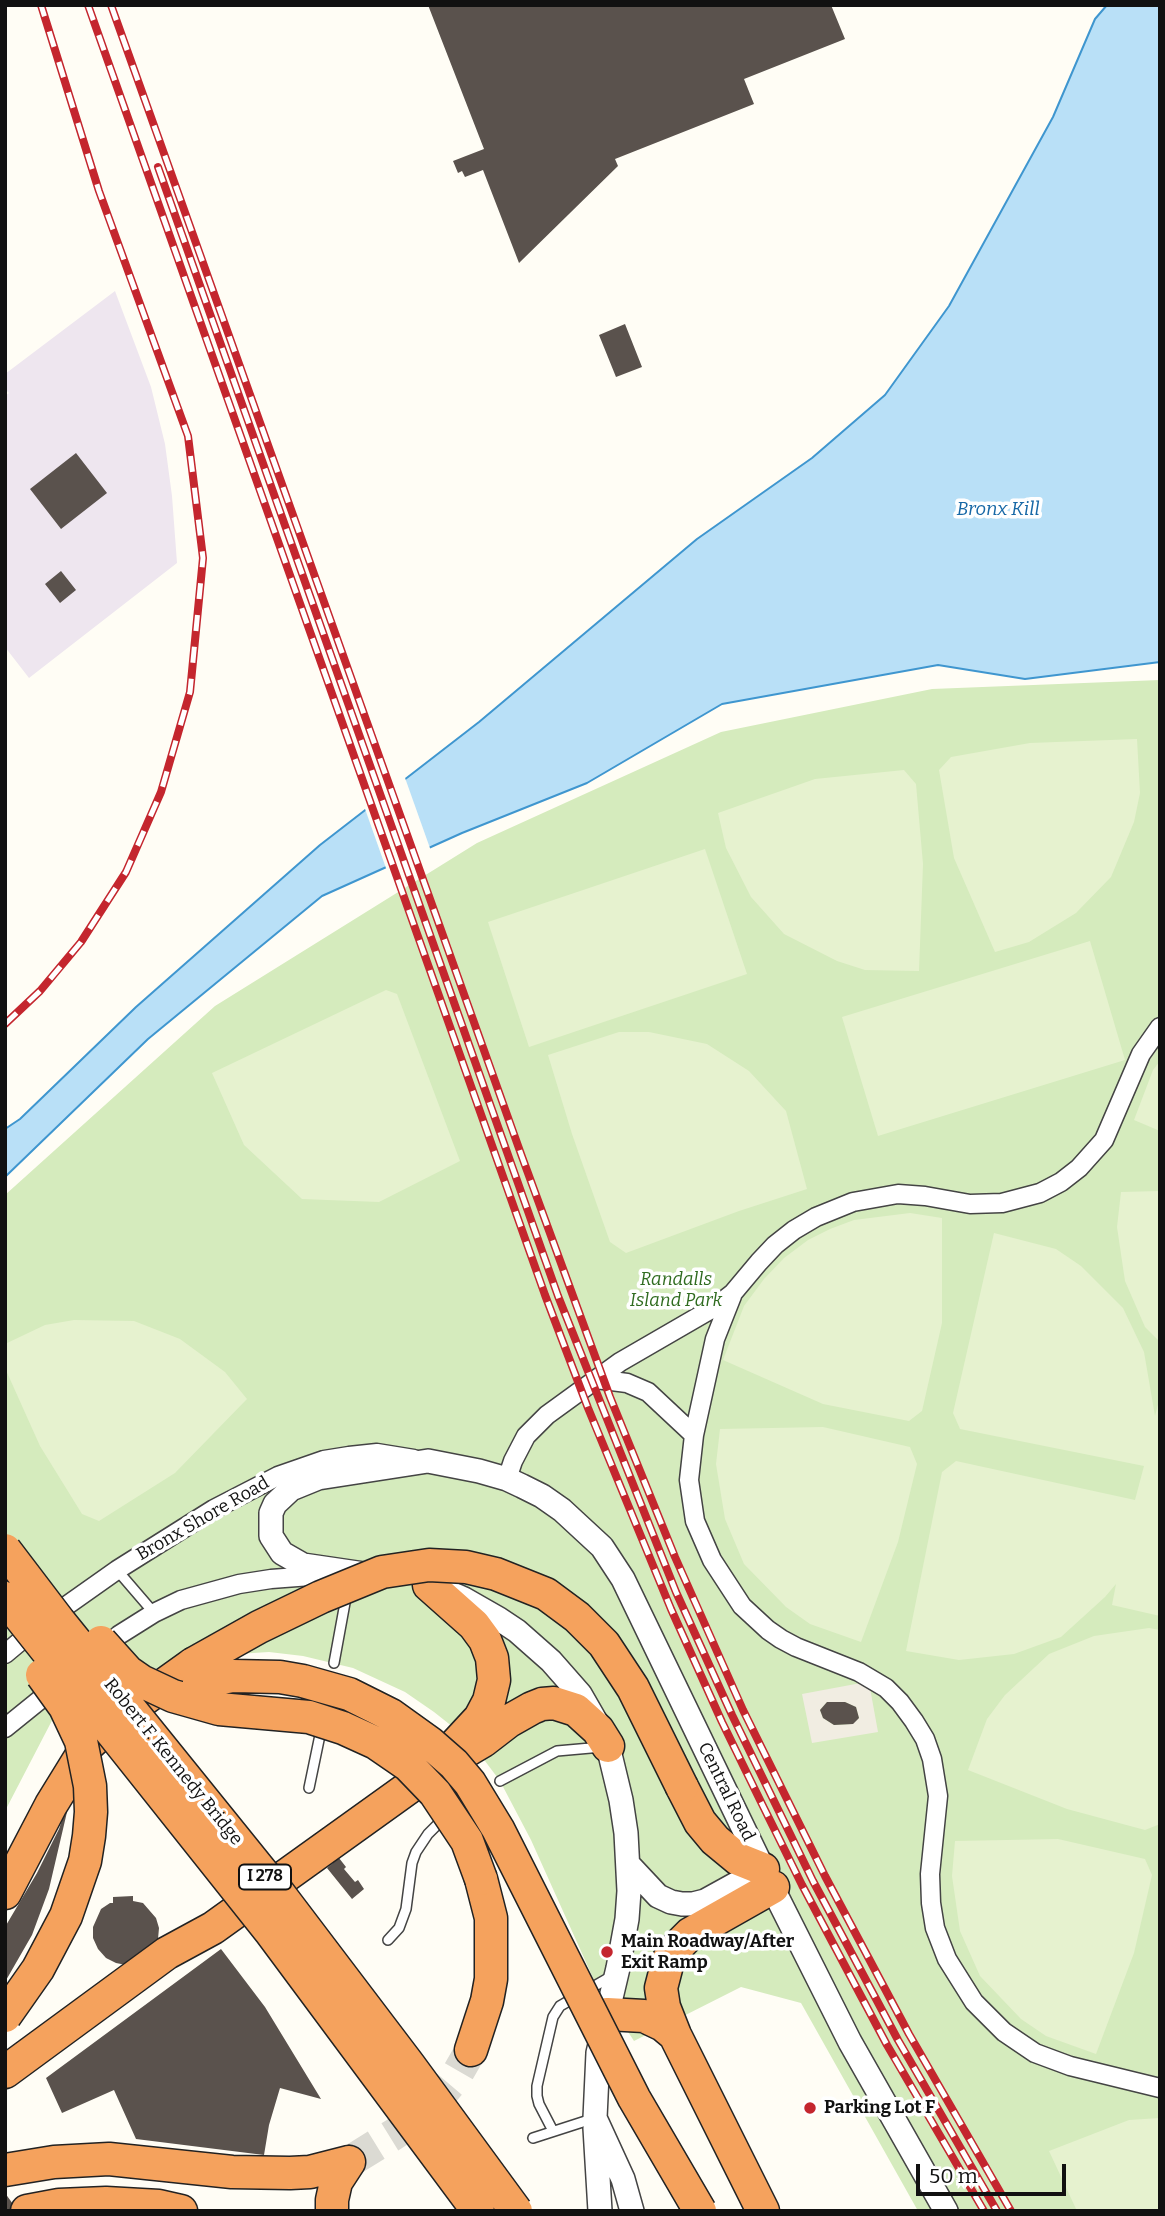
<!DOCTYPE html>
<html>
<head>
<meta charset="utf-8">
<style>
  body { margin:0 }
  #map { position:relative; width:1165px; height:2216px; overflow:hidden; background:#fffdf5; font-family:Bitter,serif }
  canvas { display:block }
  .frame { position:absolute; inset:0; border:7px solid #111; pointer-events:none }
  .scale { position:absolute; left:916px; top:2164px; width:150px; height:32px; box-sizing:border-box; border:4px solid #111; border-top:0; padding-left:9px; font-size:21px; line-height:24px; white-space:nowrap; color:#111; -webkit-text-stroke:5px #fff; paint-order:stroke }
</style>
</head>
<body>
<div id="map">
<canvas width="1165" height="2216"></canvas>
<div class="frame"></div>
<div class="scale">50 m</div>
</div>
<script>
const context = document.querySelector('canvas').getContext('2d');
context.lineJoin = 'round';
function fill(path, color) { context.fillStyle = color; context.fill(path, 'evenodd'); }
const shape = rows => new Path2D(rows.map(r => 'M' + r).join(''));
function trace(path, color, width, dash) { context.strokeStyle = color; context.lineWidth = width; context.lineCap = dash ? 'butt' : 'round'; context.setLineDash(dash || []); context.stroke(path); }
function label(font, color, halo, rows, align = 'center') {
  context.font = font + ' Bitter,serif'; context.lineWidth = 7; context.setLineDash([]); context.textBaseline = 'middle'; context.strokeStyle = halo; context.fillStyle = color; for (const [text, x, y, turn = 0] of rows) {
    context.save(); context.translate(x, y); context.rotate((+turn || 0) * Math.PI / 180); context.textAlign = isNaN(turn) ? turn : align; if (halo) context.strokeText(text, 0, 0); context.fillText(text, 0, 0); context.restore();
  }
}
fill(shape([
  [115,291,151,387,165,444,172,496,177,563,29,678,5,647,5,396,9,393,5,389,5,374]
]), '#eee6ef');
fill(shape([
  [1160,680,1160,2211,918,2211,801,2003,741,1987,634,2041,594,1980,531,1840,500,1781,482,1757,458,1731,434,1712,405,1692,353,1668,303,1656,269,1652,205,1656,157,1668,59,1707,5,1811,5,1195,215,1006,477,843,721,732,932,689]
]), '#d5ebbd');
fill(shape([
  [1137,739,1140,793,1134,822,1111,877,1076,913,1029,942,995,952,954,858,939,770,951,757,1030,743],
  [904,770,916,784,923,864,919,971,865,970,837,961,784,934,751,897,726,848,718,813,815,779],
  [705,849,747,974,529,1047,488,922],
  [1090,941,1125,1060,878,1136,842,1017],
  [386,990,397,994,460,1161,379,1202,302,1199,244,1145,212,1073],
  [619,1032,649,1032,707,1044,749,1071,786,1111,807,1189,739,1211,626,1253,610,1242,572,1134,548,1055],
  [1160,1061,1160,1131,1134,1120,1153,1070],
  [1160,1191,1160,1342,1145,1327,1125,1281,1117,1227,1121,1192],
  [910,1213,942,1218,942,1323,922,1411,909,1421,823,1404,723,1360,744,1306,764,1279,784,1258,808,1240,830,1229,854,1220],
  [994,1233,1056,1249,1081,1266,1123,1308,1144,1352,1155,1416,1160,1397,1160,1616,1112,1605,1116,1584,1105,1597,1061,1637,1014,1654,959,1660,906,1651,942,1472,956,1461,1135,1500,1144,1466,960,1429,953,1413],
  [74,1320,134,1321,180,1339,225,1372,247,1399,175,1473,99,1521,82,1514,40,1446,5,1368,5,1344,45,1325],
  [823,1427,910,1447,917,1464,898,1542,861,1642,810,1624,786,1607,744,1564,725,1519,716,1464,720,1429],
  [1149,1628,1160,1630,1160,1824,1145,1830,1067,1809,968,1770,987,1719,1005,1695,1049,1654,1094,1636],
  [1058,1839,1145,1859,1152,1875,1134,1953,1096,2054,1046,2036,1021,2019,980,1976,960,1931,952,1876,955,1841],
  [1160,2118,1160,2211,1077,2211,1049,2151,1129,2120]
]), '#e6f2cf');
fill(shape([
  [861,1683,870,1688,878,1732,812,1743,802,1694],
  [827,1702,845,1702,856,1707,859,1718,852,1724,834,1725,823,1718,820,1710]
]), '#f1ede2');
const water = shape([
  [1107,5,1160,5,1160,662,1025,679,938,665,722,704,587,783,462,833,322,896,148,1039,5,1177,5,1129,20,1119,136,1007,320,845,479,722,697,539,812,458,885,395,949,306,1053,117,1095,19,1107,5]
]);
fill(water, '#b9e0f7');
trace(water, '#3f96cf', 2);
fill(shape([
  [404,775,431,851,387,871,364,806]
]), '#fffdf5');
fill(shape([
  [428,5,831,5,845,39,744,79,754,104,615,159,618,166,519,263,483,170,465,177,462,171,458,173,453,161,484,149],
  [625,324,642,367,616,377,599,335],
  [76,453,107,493,61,529,30,489],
  [61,571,76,590,60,603,45,584],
  [827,1702,845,1702,856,1707,859,1718,853,1724,834,1725,823,1718,820,1710],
  [65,1811,67,1812,49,1889,32,1935,5,1982,5,1927,37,1873,59,1829],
  [339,1858,346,1867,344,1869,355,1882,358,1880,364,1889,352,1899,327,1868],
  [133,1896,133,1901,143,1903,156,1918,159,1928,158,1939,154,1950,126,1965,116,1963,106,1958,98,1949,93,1938,93,1927,101,1909,110,1903,113,1903,113,1897],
  [221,1949,265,2007,321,2099,280,2088,269,2125,264,2155,136,2139,114,2090,62,2113,46,2078],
  [5,2193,18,2211,5,2211]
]), '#5a524d');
trace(shape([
  [349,2162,396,2133,433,2104,455,2078,471,2050]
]), '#dbdad3', 32, [32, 16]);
const service = shape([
  [117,1570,154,1613],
  [334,1663,347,1592],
  [500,1781,557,1751,602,1747],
  [309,1788,320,1735],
  [388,1940,399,1928,406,1909,412,1863,416,1852,428,1834,439,1823],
  [553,2131,539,2104,537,2096,537,2086,553,2017,560,2006,612,1976],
  [533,2138,595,2118]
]);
const minor = shape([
  [596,1379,627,1383,648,1392,694,1435,689,1480,695,1521,712,1560,742,1606,768,1630,781,1639,796,1647,859,1672,886,1688,900,1702,914,1721,925,1739,932,1759,938,1796,930,1874,931,1903,935,1928,947,1959,974,2002,1004,2032,1035,2053,1070,2066,1160,2088],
  [694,1435,715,1339,732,1296],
  [507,1479,513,1461,526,1436,547,1415,620,1362,715,1307,733,1293,759,1262,775,1245,794,1230,816,1217,853,1202,898,1194,925,1196,970,1204,1002,1203,1040,1193,1061,1182,1079,1168,1104,1140,1141,1054,1160,1027],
  [101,1651,119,1635,154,1613,181,1600,239,1584,271,1579,324,1575],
  [5,1654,42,1623,117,1570,214,1509,278,1476,324,1460,349,1456,377,1453,414,1459],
  [5,1728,57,1686]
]);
const tertiary = shape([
  [371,1575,303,1565,282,1553,271,1536,271,1513,275,1504,291,1489,318,1478,428,1461,479,1471,507,1479,522,1486,542,1496,562,1510,602,1547,623,1579,763,1869,850,2042,946,2211],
  [446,1591,464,1599,499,1619,517,1631,551,1661,580,1694,599,1727,608,1746,621,1800,626,1833,629,1891,627,1919,618,1968,598,2053,595,2118,623,2179,632,2211],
  [628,1864,658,1896,671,1902,682,1904,693,1904,705,1901,763,1869],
  [595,2128,600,2211]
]);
const motorway = shape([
  [429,1585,474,1625,485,1640,492,1658,494,1680,489,1701,480,1718,455,1745],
  [682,1787,700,1822,715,1840,738,1859,763,1869],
  [5,1893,51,1805,88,1745,119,1717,193,1664],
  [607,2014,644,2016,663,2025,675,2035],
  [471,2050,487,2001,491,1979,491,1918,481,1879],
  [5,2072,167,1953,213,1928,429,1773,483,1741,509,1721,532,1708,542,1704,554,1703,576,1710,598,1730,608,1746],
  [5,2170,54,2162,109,2159,232,2172,290,2173,310,2172,349,2162],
  [27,2211,59,2205,106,2203,159,2206,181,2211],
  [332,2211,332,2200,336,2182,349,2162],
  [763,2211,675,2035,664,2007,661,1988,668,1961,673,1951,690,1934,773,1887]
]);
trace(service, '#444', 12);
trace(minor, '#444', 21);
trace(tertiary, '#444', 26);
trace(motorway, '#222', 35);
trace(service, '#fff', 9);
trace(minor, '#fff', 18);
trace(tertiary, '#fff', 23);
trace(motorway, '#f5a25d', 32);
const rail = shape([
  [88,5,545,1295,588,1408,671,1609,722,1722,761,1802,802,1885,887,2045,984,2211],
  [111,5,521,1154,610,1397,675,1557,743,1710,825,1876,909,2034,1011,2211],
  [158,167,558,1296,676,1592,732,1715,813,1881,898,2040,997,2211],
  [5,1024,40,991,81,942,126,872,161,792,190,692,203,558,188,436,99,191,41,5]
]);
trace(rail, '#c4262e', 8);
trace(rail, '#fff', 5, [16]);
const motorwayBridge = shape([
  [5,1550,59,1621,277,1891,409,2065,516,2211],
  [5,1598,270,1931,478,2211],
  [101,1642,128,1672,141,1681,173,1696,219,1709,309,1717,343,1728,376,1743,408,1765,435,1793,467,1841,481,1879],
  [193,1664,259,1627,321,1597,382,1572,429,1565,466,1567,496,1574,546,1594,577,1617,604,1644,633,1688,682,1787],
  [199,1682,233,1676,280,1677,303,1681,349,1694,391,1715,430,1743,454,1764,470,1783,498,1829,634,2098,700,2211],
  [5,2016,38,1969,66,1916,85,1861,89,1836,91,1812,90,1786,81,1741,65,1707,42,1675]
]);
trace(motorwayBridge, '#222', 35, []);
trace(motorwayBridge, '#f5a25d', 32);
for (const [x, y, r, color] of [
  [607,1952,7,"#c4262e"],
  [810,2108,7,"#c4262e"]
]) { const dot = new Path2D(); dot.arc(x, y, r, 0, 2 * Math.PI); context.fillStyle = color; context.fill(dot); trace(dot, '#fff', 2.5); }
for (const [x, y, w] of [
  [265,1877,52]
]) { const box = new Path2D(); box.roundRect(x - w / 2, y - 12.5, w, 25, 5); context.fillStyle = '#fff'; context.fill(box); trace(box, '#111', 2); }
label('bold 16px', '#111', null, [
  ["I 278",265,1877]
]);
label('italic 18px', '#2f6b1f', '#fff', [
  ["Randalls",676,1280],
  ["Island Park",676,1301]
]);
label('18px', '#111', '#fff', [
  ["Bronx Shore Road",203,1519,-30],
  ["Robert F. Kennedy Bridge",173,1762,51],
  ["Central Road",726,1792,64]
]);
label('bold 18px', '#111', '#fff', [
  ["Main Roadway/After",621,1942],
  ["Exit Ramp",621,1963],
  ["Parking Lot F",824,2108]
], 'left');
label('italic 19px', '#1768a6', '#fff', [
  ["Bronx Kill",998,510]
]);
</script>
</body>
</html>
